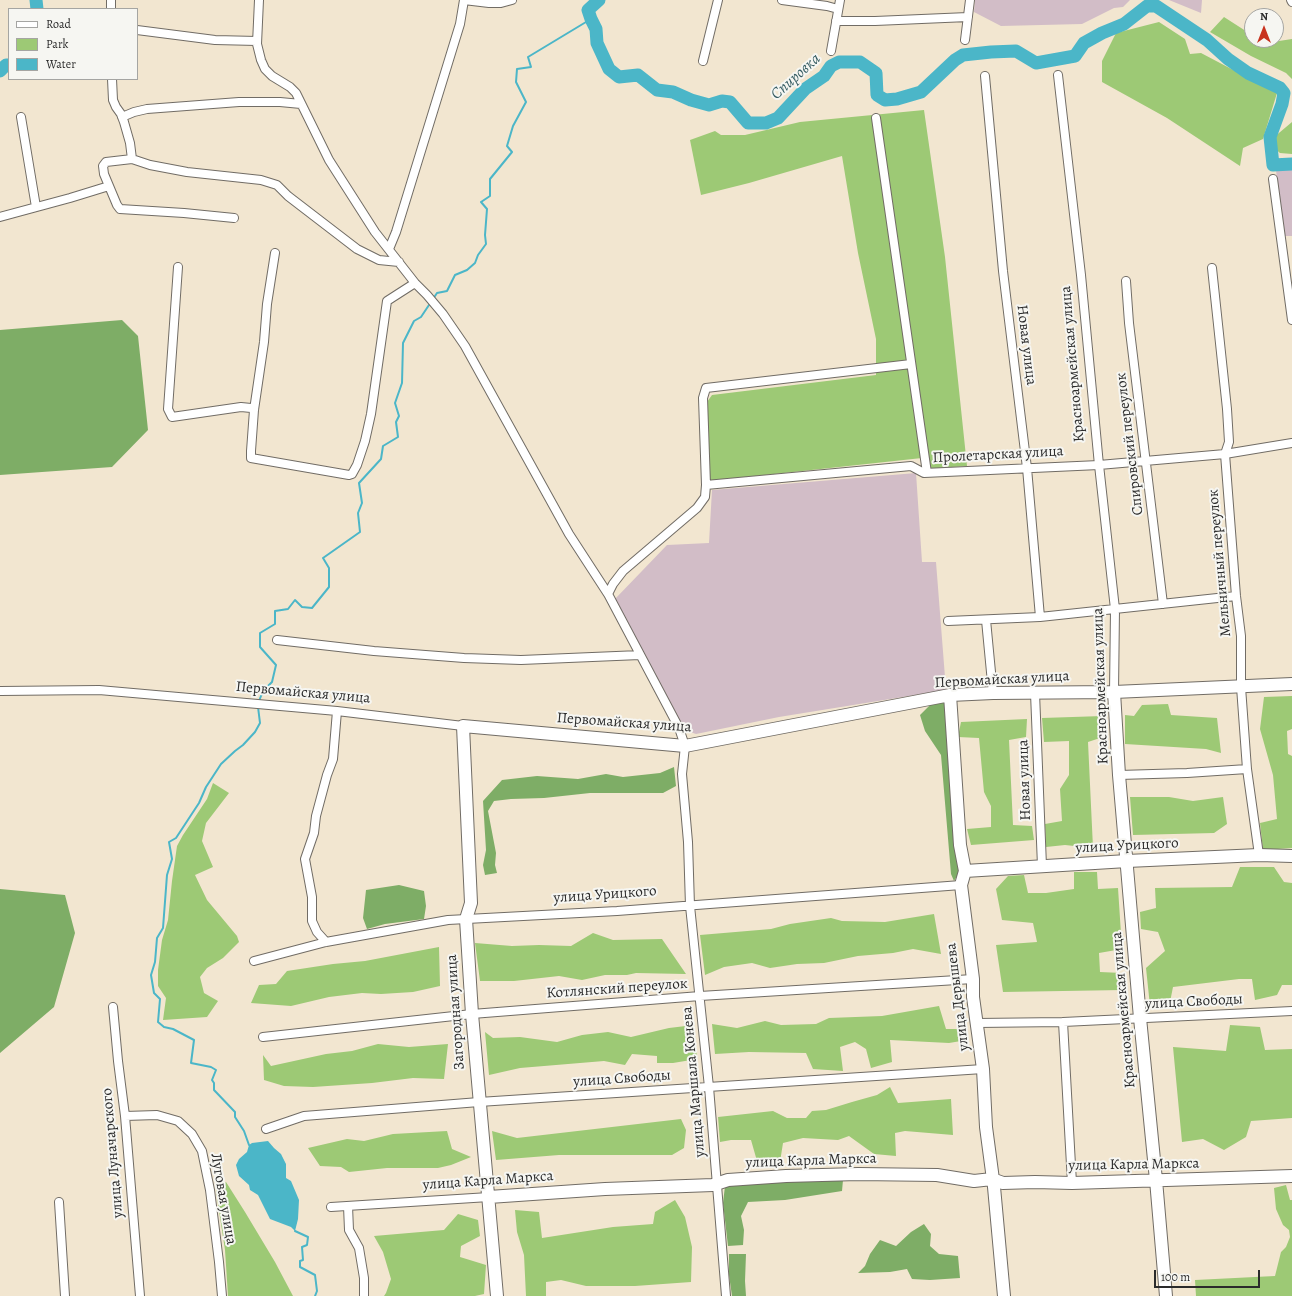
<!DOCTYPE html>
<html>
<head>
<meta charset="utf-8">
<style>
  body { margin:0 }
  #map { position:relative; width:1292px; height:1296px; overflow:hidden; background:#f2e6d0; font-family:Alegreya,serif }
  canvas { display:block }
  .legend { position:absolute; left:8px; top:8px; width:130px; height:72px; box-sizing:border-box; background:#f6f6f2; border:1px solid #a5a5a2; margin:0; padding:5px 7px; list-style:none; font-size:12px; color:#2b2b2b }
  .legend li { display:flex; align-items:center; gap:8px; height:20px }
  .legend b { width:20px; border:1px solid #a5a5a2 }
  .north { position:absolute; left:1244px; top:8px; width:40px; height:40px; box-sizing:border-box; background:#f6f6f2; border:1px solid #a5a5a2; border-radius:50%; rotate:0deg; font-size:11px; font-weight:700; line-height:16px; text-align:center; color:#2b2b2b }
  .north::after { content:''; display:block; margin:auto; width:14px; height:18px; background:#c8321e; clip-path:polygon(50% 0,100% 100%,50% 72%,0 100%) }
  .scale { position:absolute; left:1154px; top:1270px; width:106px; height:18px; box-sizing:border-box; border:2px solid #2b2b2b; border-top:0; padding-left:5px; font-size:12px; line-height:14px; white-space:nowrap; color:#2b2b2b; -webkit-text-stroke:3px #f6f6f2; paint-order:stroke }
</style>
</head>
<body>
<div id="map">
<canvas width="1292" height="1296"></canvas>
<ul class="legend">
<li><b style="height:5px;background:#fff"></b>Road</li>
<li><b style="height:11px;background:#9dc975"></b>Park</li>
<li><b style="height:11px;background:#4bb6c8"></b>Water</li>
</ul>
<div class="north">N</div>
<div class="scale">100 m</div>
</div>
<script>
const context = document.querySelector('canvas').getContext('2d');
context.lineJoin = 'round';
function fill(path, color) { context.fillStyle = color; context.fill(path, 'evenodd'); }
const shape = rows => new Path2D(rows.map(r => 'M' + r).join(''));
function trace(path, color, width, dash) { context.strokeStyle = color; context.lineWidth = width; context.lineCap = dash ? 'butt' : 'round'; context.setLineDash(dash || []); context.stroke(path); }
function label(font, color, halo, rows, align = 'center') {
  context.font = font + ' Alegreya,serif'; context.lineWidth = 4; context.setLineDash([]); context.textBaseline = 'middle'; context.strokeStyle = halo; context.fillStyle = color; for (const [text, x, y, turn = 0] of rows) {
    context.save(); context.translate(x, y); context.rotate((+turn || 0) * Math.PI / 180); context.textAlign = isNaN(turn) ? turn : align; if (halo) context.strokeText(text, 0, 0); context.fillText(text, 0, 0); context.restore();
  }
}
fill(shape([
  [975,0,1130,0,1123,7,1114,8,1082,24,1001,26,974,12],
  [1169,0,1202,0,1201,13],
  [1276,170,1292,170,1292,236,1283,236],
  [916,473,922,562,936,562,946,690,779,717,696,734,685,730,682,726,615,602,615,599,667,545,709,543,712,490]
]), '#d2bdc7');
fill(shape([
  [1224,17,1252,35,1252,40,1279,41,1292,39,1292,79,1286,73,1251,56,1210,32],
  [1159,22,1185,39,1190,54,1201,53,1277,93,1263,139,1243,148,1240,166,1167,118,1102,82,1102,61,1116,33],
  [924,110,945,257,967,466,924,469,922,458,710,481,707,402,712,395,876,375,876,339,858,253,842,156,749,183,701,195,690,140,715,131,721,135,745,135,800,122],
  [1292,122,1292,154,1280,153,1273,147,1273,138],
  [1292,696,1292,729,1287,731,1288,754,1292,756,1292,848,1263,850,1260,823,1277,819,1273,775,1260,729,1264,697],
  [1168,704,1171,715,1217,718,1221,753,1206,749,1125,744,1125,715,1134,716,1142,705],
  [1103,716,1103,737,1088,742,1093,848,1065,845,1046,847,1045,824,1062,821,1060,789,1069,775,1069,741,1044,742,1042,718],
  [1027,719,1026,737,1009,740,1013,825,1032,826,1034,840,971,845,967,829,991,827,991,806,984,792,979,738,958,737,961,722],
  [213,783,229,793,206,823,202,841,213,867,195,875,207,900,237,936,239,942,223,958,207,968,200,977,204,993,218,1001,207,1017,163,1020,166,998,158,986,158,970,162,940,168,920,172,881,177,846,183,835,207,799],
  [1130,797,1169,797,1193,801,1223,797,1227,824,1214,833,1133,835],
  [1240,867,1274,867,1284,882,1292,883,1292,985,1282,985,1277,995,1255,1000,1252,979,1239,979,1173,987,1169,1007,1150,1006,1146,968,1165,951,1158,932,1141,929,1140,912,1156,908,1155,888,1232,887],
  [1074,872,1097,872,1098,889,1118,888,1122,949,1099,953,1100,972,1122,973,1123,990,1003,992,996,945,1037,942,1033,923,1002,920,996,889,1008,876,1024,875,1028,893,1046,893,1074,889],
  [934,914,941,954,913,949,893,953,858,956,824,963,797,964,770,968,752,963,724,967,705,975,700,935,771,929,790,924,831,918,842,921,885,922],
  [593,933,613,940,662,939,686,974,636,973,627,975,605,975,582,980,559,976,514,981,480,981,475,943,512,946,539,945,571,946],
  [439,947,440,986,413,992,381,994,362,993,329,997,291,1006,251,1003,259,985,276,984,287,971,333,964,365,961],
  [939,1006,946,1029,964,1029,967,1040,949,1043,890,1040,892,1062,871,1068,866,1049,855,1042,840,1047,843,1071,813,1069,806,1053,749,1052,715,1054,712,1024,737,1028,765,1021,781,1025,816,1024,829,1018,882,1016],
  [694,1025,697,1059,673,1063,657,1063,657,1056,632,1054,625,1065,604,1061,520,1068,489,1075,485,1032,493,1038,520,1037,557,1042,582,1035,608,1032,631,1037,669,1028],
  [1230,1025,1260,1027,1265,1050,1292,1049,1292,1118,1251,1121,1246,1137,1224,1150,1203,1139,1182,1142,1173,1047,1226,1051],
  [378,1044,409,1047,448,1044,444,1079,413,1078,372,1083,313,1087,284,1086,264,1080,263,1055,271,1066,326,1054,352,1051],
  [890,1087,898,1103,951,1099,953,1135,905,1131,895,1133,896,1156,874,1154,849,1136,838,1140,803,1138,783,1143,780,1162,757,1161,751,1140,731,1140,720,1142,718,1117,773,1111,787,1118,806,1118,812,1111,826,1110,852,1102,877,1095],
  [681,1119,686,1130,684,1148,672,1155,559,1155,496,1160,492,1131,517,1138],
  [447,1131,452,1149,471,1157,451,1165,438,1168,387,1168,349,1172,341,1167,320,1166,308,1148,347,1139,364,1141,393,1134],
  [226,1182,245,1212,275,1262,293,1296,228,1296,225,1250,216,1191],
  [1286,1185,1290,1200,1292,1200,1292,1296,1196,1296,1195,1280,1275,1276,1281,1252,1286,1247,1290,1237,1289,1230,1283,1225,1276,1209,1274,1188],
  [675,1200,685,1217,692,1247,691,1282,635,1286,586,1286,561,1280,546,1282,546,1296,526,1296,524,1255,517,1232,515,1210,539,1212,542,1238,613,1227,653,1224,655,1212],
  [458,1214,478,1220,480,1236,461,1246,460,1257,486,1265,484,1294,475,1296,384,1296,386,1293,391,1279,383,1252,374,1236,444,1230]
]), '#9dc975');
fill(shape([
  [122,320,138,336,148,430,112,467,0,475,0,330],
  [946,701,960,871,954,881,951,874,941,755,925,731,920,715,930,705],
  [674,767,676,786,663,793,590,793,544,798,511,799,494,801,488,811,496,853,495,865,497,873,485,875,483,865,486,850,483,801,502,780,537,776,578,779,606,774,623,777,660,773],
  [399,885,424,891,426,906,424,919,385,924,367,929,363,918,366,890],
  [0,889,65,895,75,933,54,1007,0,1053],
  [843,1180,842,1191,785,1200,748,1202,741,1216,744,1230,743,1245,728,1246,723,1203,725,1186,752,1182,788,1182],
  [924,1224,931,1234,930,1246,939,1254,958,1256,960,1278,930,1280,912,1279,907,1269,890,1272,858,1273,865,1266,870,1254,880,1240,896,1246,911,1232],
  [729,1254,746,1254,745,1281,746,1296,732,1296,729,1275]
]), '#7ead66');
fill(shape([
  [268,1141,274,1148,281,1154,286,1164,286,1178,291,1181,299,1200,298,1219,295,1231,291,1227,270,1219,258,1195,250,1190,249,1185,239,1176,236,1165,239,1159,247,1152,249,1145,252,1143]
]), '#4bb6c8');
trace(shape([
  [433,299,437,293,447,291,455,275,467,270,475,263,478,255,486,244,485,235,487,209,481,202,490,196,490,179,512,152,507,146,513,126,526,102,516,82,517,69,531,67,528,57,591,19],
  [259,701,263,691,272,682,276,665,260,647,260,633,275,624,275,611,288,609,295,600,302,607,312,608,329,587,329,568,323,558,360,532,358,513,362,503,359,483,381,459,383,446,398,437,396,422,399,416,395,403,402,383,403,343,414,321,421,317,431,302],
  [249,1145,244,1131,235,1117,235,1112,214,1090,214,1083,212,1080,216,1070,211,1067,191,1063,194,1040,173,1029,164,1027,158,1022,160,999,154,993,151,975,155,962,157,938,163,928,167,875,172,859,169,842,176,838,199,803,206,787,221,764,235,751,243,745,255,732,260,723,258,707],
  [295,1231,308,1237,307,1245,302,1247,303,1260,300,1261,300,1267,315,1275,317,1291,315,1296]
]), '#4bb6c8', 2);
trace(shape([
  [36,0,37,9],
  [599,0,588,10,591,19,596,29,597,43,609,69,619,77,638,75,657,90,673,92,691,100,709,105,722,101,730,102,748,123,766,123,778,118,805,89,824,76,831,66,839,62,860,62,876,73,877,95,885,100,897,99,921,92,955,60,963,55,991,52,1016,51,1036,63,1075,56,1084,43,1102,33,1124,24,1147,6,1156,6,1207,40,1228,59,1248,73,1280,88,1284,93,1282,104,1270,137,1273,165,1292,164],
  [0,71,6,65,9,65]
]), '#4bb6c8', 13);
const street = shape([
  [259,0,257,44,261,60,265,69,272,76,290,87,296,93,329,160,375,232,415,283,427,295,443,314,465,346,569,534,608,594],
  [464,0,489,3,501,3,512,0],
  [782,0,827,6,838,9],
  [1291,0,1292,2],
  [111,9,111,0],
  [836,21,875,21,968,17],
  [137,30,215,40,257,41],
  [965,40,970,0],
  [831,51,840,0],
  [703,61,718,0],
  [1058,75,1081,275,1099,465,1115,609,1114,692],
  [985,76,1003,271,1027,468,1040,617],
  [112,79,113,100,116,107,121,114,124,122,130,143,132,159],
  [21,117,36,207],
  [122,117,134,112,147,109,239,102,280,102,301,104],
  [876,118,927,473],
  [1273,179,1292,320],
  [0,217,70,198,109,186],
  [234,218,184,213,120,209,117,205,104,174,103,166,106,162,132,159,150,165,187,172,261,180,277,185,288,196,357,249,379,260,399,262],
  [389,249,396,232,460,24,464,0],
  [275,253,267,304,264,342,254,410,251,451,251,458,349,475,352,474,357,465,365,441,371,414,387,301,415,283],
  [178,267,168,409,172,417,241,407,251,408,254,410],
  [1212,268,1227,409,1229,442,1225,454,1236,596,1241,636,1241,687,1247,769,1259,855],
  [1126,281,1129,323,1163,604],
  [706,485,911,466,924,473,1099,465,1225,454,1292,443],
  [986,620,993,693],
  [948,621,1040,617,1236,596],
  [277,640,374,651,464,658,521,660,640,655],
  [0,691,99,690,337,711,463,726],
  [1035,693,1042,866],
  [1119,775,1187,773,1247,769],
  [326,942,317,932,312,921,312,897,305,859,314,833,316,816,327,775,333,759,337,711],
  [254,961,326,942,448,920,617,911,961,885],
  [113,1007,118,1061,125,1116,140,1296],
  [1063,1022,1072,1183],
  [977,1023,1063,1022,1292,1011],
  [263,1037,472,1014,700,996,973,979],
  [125,1116,157,1115,178,1121,192,1134,202,1151,210,1190,219,1262,222,1296],
  [266,1129,304,1116,479,1102,983,1069],
  [59,1202,65,1296],
  [348,1206,349,1230,359,1248,364,1278,364,1296],
  [331,1207,489,1197],
  [726,1296,709,1087,690,906,688,842,682,774,685,746,679,728,608,594,613,584,623,571,697,508,705,497,706,485,703,398,706,388,911,364]
]);
const secondary = shape([
  [1114,692,1119,775,1140,1018,1156,1180,1166,1296],
  [950,695,960,845,965,871,961,885,973,979,973,997,983,1069,986,1127,994,1187,1004,1296],
  [965,871,1127,861,1259,855,1292,856],
  [489,1197,605,1189,713,1185,728,1180,786,1176,858,1174,937,1175,974,1181,992,1179,1003,1183,1035,1182,1072,1183,1292,1176],
  [497,1296,472,1014,466,919,471,903,463,726,685,746,950,695,993,693,1114,692,1292,684]
]);
trace(street, '#716c65', 10);
trace(secondary, '#716c65', 14);
trace(street, '#fff', 8);
trace(secondary, '#fff', 12);
label('15px', '#2b2b2b', '#f6f6f2', [
  ["Новая улица",1026,345,83],
  ["Красноармейская улица",1073,364,-95],
  ["Спировский переулок",1130,444,-97],
  ["Пролетарская улица",998,455,-3],
  ["Мельничный переулок",1220,563,-95],
  ["Первомайская улица",1002,680,-3],
  ["Красноармейская улица",1101,686,-92],
  ["Первомайская улица",303,693,5],
  ["Первомайская улица",624,723,4],
  ["Новая улица",1025,780,-92],
  ["улица Урицкого",1127,846,-3],
  ["улица Урицкого",605,895,-4],
  ["Котлянский переулок",617,989,-4],
  ["улица Дерышева",958,997,-97],
  ["улица Свободы",1194,1002,-3],
  ["Красноармейская улица",1124,1010,-95],
  ["Загородная улица",456,1012,-94],
  ["улица Свободы",622,1079,-4],
  ["улица Маршала Конева",694,1082,-95],
  ["улица Луначарского",113,1153,-95],
  ["улица Карла Маркса",811,1161,-2],
  ["улица Карла Маркса",1134,1165,-1],
  ["улица Карла Маркса",488,1181,-4],
  ["Луговая улица",223,1199,80]
]);
label('italic 16px', '#365c62', '#f6f6f2', [
  ["Спировка",796,77,-42]
]);
</script>
</body>
</html>
